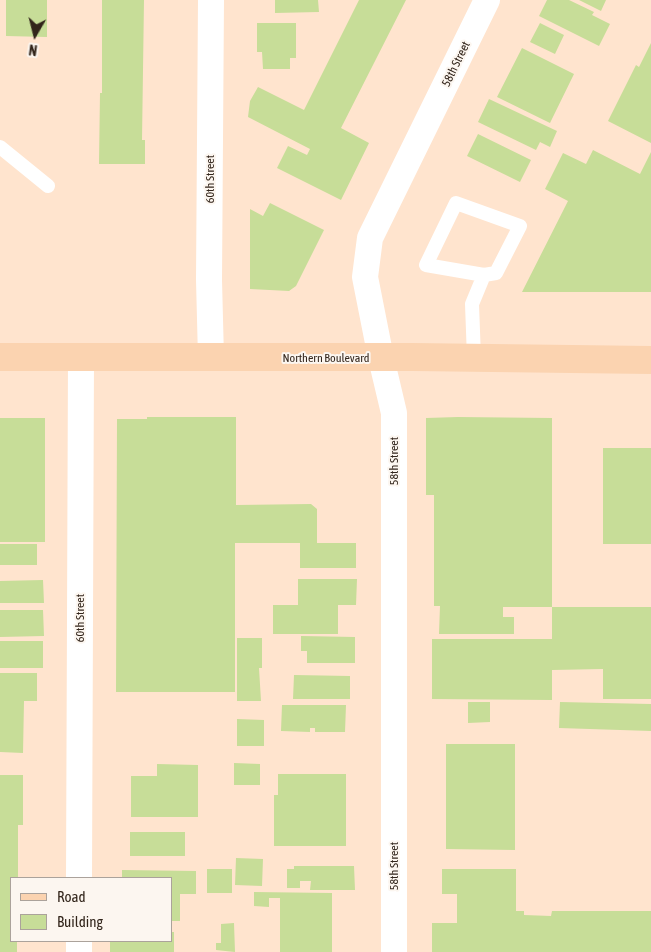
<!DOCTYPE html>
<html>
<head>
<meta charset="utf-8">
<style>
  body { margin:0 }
  #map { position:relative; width:651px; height:952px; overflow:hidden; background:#ffe4ce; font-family:"Asap Condensed",sans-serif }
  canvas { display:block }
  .legend { position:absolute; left:10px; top:877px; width:162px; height:65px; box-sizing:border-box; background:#fcf6f0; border:1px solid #aba29b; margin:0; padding:6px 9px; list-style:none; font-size:15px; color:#32251b }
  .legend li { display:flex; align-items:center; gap:10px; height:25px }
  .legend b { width:25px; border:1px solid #aba29b }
  .north { position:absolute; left:10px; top:10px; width:50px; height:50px; -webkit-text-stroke:4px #fcf6f0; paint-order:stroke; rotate:188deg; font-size:14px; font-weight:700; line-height:20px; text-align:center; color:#32251b }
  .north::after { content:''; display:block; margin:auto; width:18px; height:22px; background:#32251b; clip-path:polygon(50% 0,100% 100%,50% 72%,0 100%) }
</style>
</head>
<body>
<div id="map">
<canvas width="651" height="952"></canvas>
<ul class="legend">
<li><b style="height:6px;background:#fbd3b0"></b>Road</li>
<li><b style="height:14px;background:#c7dd98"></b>Building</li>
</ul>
<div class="north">N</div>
</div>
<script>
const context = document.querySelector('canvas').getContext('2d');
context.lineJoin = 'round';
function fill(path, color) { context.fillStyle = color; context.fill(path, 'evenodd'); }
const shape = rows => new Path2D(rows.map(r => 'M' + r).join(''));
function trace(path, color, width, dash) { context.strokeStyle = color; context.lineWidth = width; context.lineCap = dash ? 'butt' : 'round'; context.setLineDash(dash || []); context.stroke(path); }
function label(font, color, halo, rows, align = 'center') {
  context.font = font + ' "Asap Condensed",sans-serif'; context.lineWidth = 4; context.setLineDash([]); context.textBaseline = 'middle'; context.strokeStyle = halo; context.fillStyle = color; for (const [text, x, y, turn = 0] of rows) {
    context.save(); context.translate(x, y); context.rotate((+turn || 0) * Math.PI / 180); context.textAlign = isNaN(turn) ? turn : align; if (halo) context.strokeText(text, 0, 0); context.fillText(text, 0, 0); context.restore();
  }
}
fill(shape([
  [6,0,47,0,47,37,6,36],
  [102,0,144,0,142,140,145,140,145,164,99,164,100,93,102,93],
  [275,0,318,0,319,12,275,13],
  [359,0,406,0,341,128,369,143,341,200,277,168,288,146,307,155,310,149,248,117,250,101,258,87,304,110],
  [547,0,569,0,594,12,592,15,610,24,599,46,539,16],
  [579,0,606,0,601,11],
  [257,23,296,23,296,58,290,58,290,69,263,69,262,52,257,52],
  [540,23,564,35,555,54,530,42],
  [651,43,651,143,608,121,636,65,639,67],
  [522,48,574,74,550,123,497,97],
  [489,99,557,131,550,147,540,142,536,150,478,122],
  [478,134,531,160,520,182,467,156],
  [593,150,640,174,651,152,651,292,522,292,568,201,545,189,563,153,586,164],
  [270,203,324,230,296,286,289,291,250,289,250,209,263,216],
  [147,417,236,417,236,505,311,504,317,509,317,543,356,543,356,568,300,568,300,543,235,543,235,692,116,692,117,419,147,419],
  [458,417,552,418,552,607,503,607,503,617,514,617,514,634,439,634,440,606,434,606,434,495,426,495,426,418],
  [0,418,45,418,45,542,0,542],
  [603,448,651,448,651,544,603,544],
  [0,544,37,544,37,565,0,565],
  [298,579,357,579,356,605,338,605,338,634,273,634,273,605,298,605],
  [43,580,44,603,0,603,0,581],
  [552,607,651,607,651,699,603,699,603,669,552,670,552,700,432,699,432,639,552,639],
  [0,610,43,610,44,636,0,637],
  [301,636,355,637,355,663,307,663,307,651,301,651],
  [237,638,262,638,262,668,259,668,261,701,237,701],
  [0,641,43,641,43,668,0,668],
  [0,673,37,673,37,701,24,701,23,753,0,752],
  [294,675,350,676,350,699,293,699],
  [468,702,490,702,490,722,468,723],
  [560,702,651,704,651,731,559,728],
  [282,705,346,705,345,732,315,732,315,728,310,728,310,732,281,731],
  [237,719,264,720,264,746,237,746],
  [446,744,515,744,515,850,446,849],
  [234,763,260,764,260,785,234,785],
  [157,764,198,765,198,817,131,817,131,776,157,776],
  [278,774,346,774,346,846,274,846,274,795,278,795],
  [0,775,23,775,23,825,18,825,18,878,11,878,11,941,17,941,17,952,0,952],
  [130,832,185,832,185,856,130,856],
  [236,858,263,859,262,886,235,885],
  [294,866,354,866,355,890,310,890,311,881,300,881,300,888,287,888,287,869,294,869],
  [207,869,232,869,232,893,207,893],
  [442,869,516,869,516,911,524,911,524,915,551,916,552,911,651,911,651,952,432,952,432,923,457,923,457,894,442,894],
  [122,870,196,871,196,894,180,894,180,921,171,921,171,878,122,878],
  [254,892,332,893,332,952,280,952,280,898,269,898,269,907,254,906],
  [234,923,235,952,216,950,216,943,221,943,221,924],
  [171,932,174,932,174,952,110,952,110,941,171,941]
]), '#c7dd98');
trace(shape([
  [0,147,48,186],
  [474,358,472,304,484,275,496,273,520,226,456,203,426,265,484,275]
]), '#fff', 14);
trace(shape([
  [211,0,209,280,211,358],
  [79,878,81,358],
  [79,952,79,941],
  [394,952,394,413,381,358,365,277,370,238,487,0]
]), '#fff', 26);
trace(shape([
  [0,357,413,357,651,360]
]), '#fbd3b0', 28);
label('12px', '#32251b', '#fcf6f0', [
  ["58th Street",456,64,-64],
  ["60th Street",210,179,-90],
  ["Northern Boulevard",326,358],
  ["58th Street",394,461,-90],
  ["60th Street",80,618,-90],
  ["58th Street",394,866,-90]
]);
</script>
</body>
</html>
